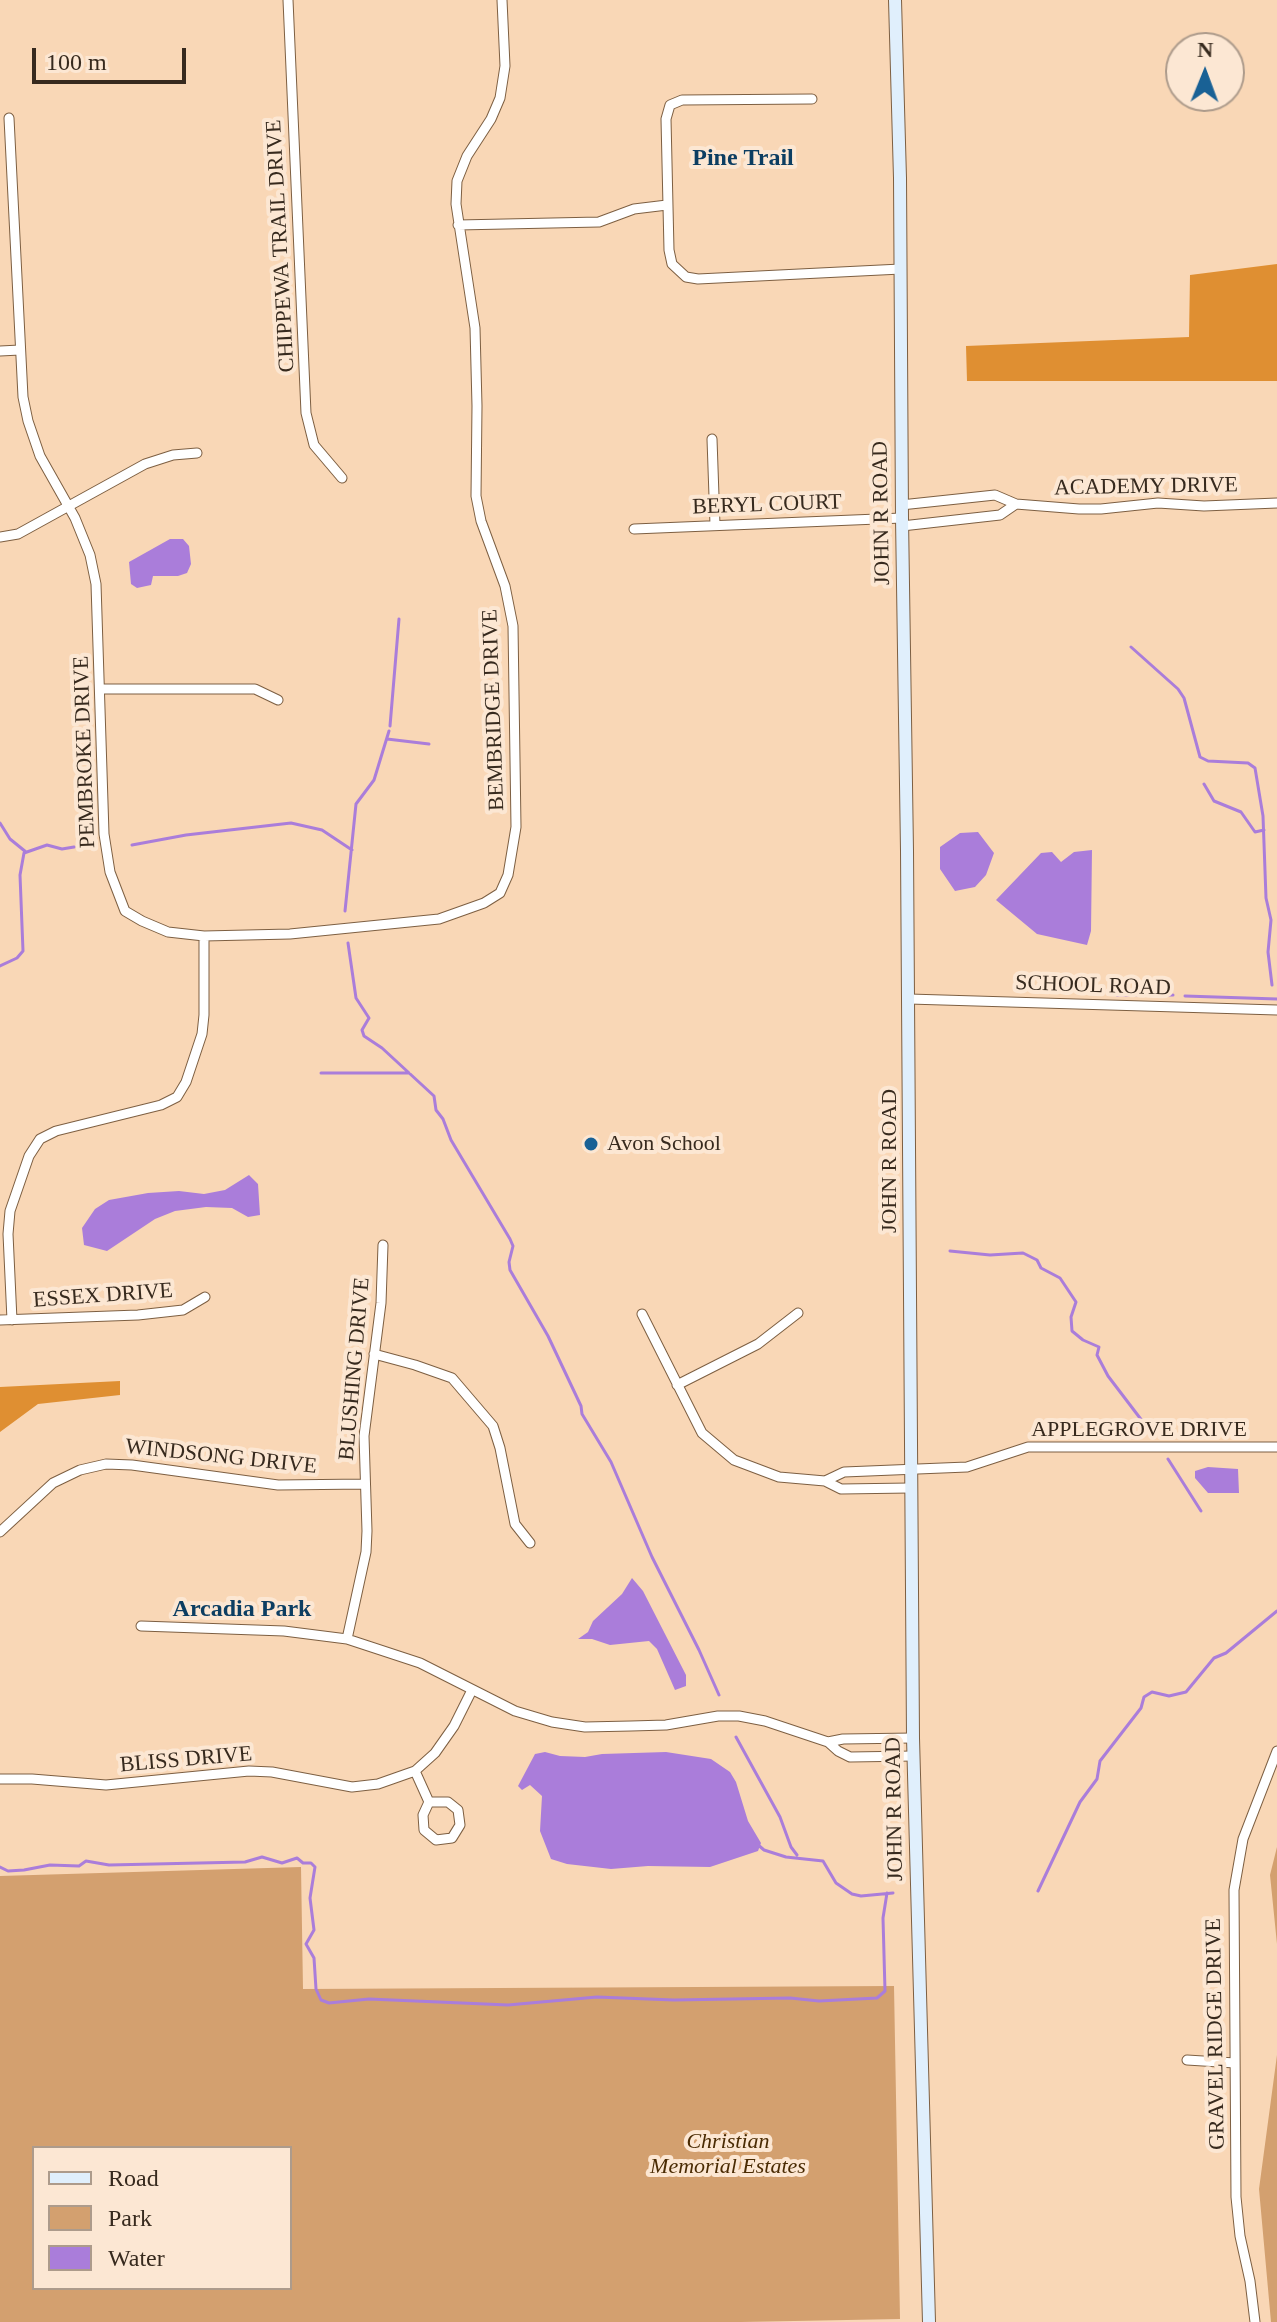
<!DOCTYPE html>
<html>
<head>
<meta charset="utf-8">
<style>
  body { margin:0 }
  #map { position:relative; width:1277px; height:2322px; overflow:hidden; background:#f9d7b6; font-family:"Times New Roman",serif }
  canvas { display:block }
  .legend { position:absolute; left:32px; top:2146px; width:260px; height:144px; box-sizing:border-box; background:#fce7d3; border:2px solid #ad9b8b; margin:0; padding:10px 14px; list-style:none; font-size:24px; color:#372a1e }
  .legend li { display:flex; align-items:center; gap:16px; height:40px }
  .legend b { width:40px; border:2px solid #ad9b8b }
  .north { position:absolute; left:1165px; top:32px; width:80px; height:80px; box-sizing:border-box; background:#fce7d3; border:2px solid #ad9b8b; border-radius:50%; rotate:1deg; font-size:22px; font-weight:700; line-height:32px; text-align:center; color:#372a1e }
  .north::after { content:''; display:block; margin:auto; width:28px; height:36px; background:#196195; clip-path:polygon(50% 0,100% 100%,50% 72%,0 100%) }
  .scale { position:absolute; left:32px; top:48px; width:154px; height:36px; box-sizing:border-box; border:4px solid #372a1e; border-top:0; padding-left:10px; font-size:24px; line-height:28px; white-space:nowrap; color:#372a1e; -webkit-text-stroke:6px #fce7d3; paint-order:stroke }
</style>
</head>
<body>
<div id="map">
<canvas width="1277" height="2322"></canvas>
<ul class="legend">
<li><b style="height:10px;background:#e0effc"></b>Road</li>
<li><b style="height:22px;background:#d3a06f"></b>Park</li>
<li><b style="height:22px;background:#aa7dda"></b>Water</li>
</ul>
<div class="north">N</div>
<div class="scale">100 m</div>
</div>
<script>
const context = document.querySelector('canvas').getContext('2d');
context.lineJoin = 'round';
function fill(path, color) { context.fillStyle = color; context.fill(path, 'evenodd'); }
const shape = rows => new Path2D(rows.map(r => 'M' + r).join(''));
function trace(path, color, width, dash) { context.strokeStyle = color; context.lineWidth = width; context.lineCap = dash ? 'butt' : 'round'; context.setLineDash(dash || []); context.stroke(path); }
function label(font, color, halo, rows, align = 'center') {
  context.font = font + ' "Times New Roman",serif'; context.lineWidth = 8; context.setLineDash([]); context.textBaseline = 'middle'; context.strokeStyle = halo; context.fillStyle = color; for (const [text, x, y, turn = 0] of rows) {
    context.save(); context.translate(x, y); context.rotate((+turn || 0) * Math.PI / 180); context.textAlign = isNaN(turn) ? turn : align; if (halo) context.strokeText(text, 0, 0); context.fillText(text, 0, 0); context.restore();
  }
}
fill(shape([
  [1277,1847,1277,1944,1270,1875],
  [301,1867,303,1989,894,1986,900,2319,741,2322,0,2322,0,1876],
  [290,2148,290,2288,34,2288,34,2148],
  [1277,2055,1277,2322,1271,2322,1259,2189]
]), '#d3a06f');
fill(shape([
  [1277,264,1277,381,967,381,966,346,1189,337,1190,275],
  [120,1381,120,1395,38,1404,0,1432,0,1387]
]), '#df8f32');
fill(shape([
  [170,539,183,539,189,546,191,564,187,573,178,576,153,576,151,585,137,588,131,584,129,562],
  [978,832,994,853,986,875,975,887,955,891,940,869,940,847,960,833],
  [1092,850,1091,931,1087,945,1037,934,996,900,1041,853,1052,852,1061,862,1074,852],
  [249,1175,258,1184,260,1215,248,1217,232,1208,206,1207,175,1211,155,1219,107,1251,84,1245,82,1228,95,1209,109,1200,148,1193,179,1191,204,1194,225,1190],
  [1208,1467,1238,1469,1239,1493,1208,1493,1195,1478,1195,1471],
  [632,1578,643,1591,686,1675,686,1686,675,1690,657,1649,649,1641,610,1645,592,1639,578,1639,588,1632,593,1621,622,1594],
  [545,1752,560,1756,585,1757,602,1754,666,1752,711,1759,730,1772,736,1782,748,1821,761,1843,758,1851,710,1867,648,1866,611,1869,567,1864,551,1859,540,1831,542,1796,530,1785,522,1790,518,1786,535,1754]
]), '#aa7dda');
trace(shape([
  [1131,647,1178,689,1184,698,1200,757,1208,761,1248,763,1255,768,1263,816,1266,898,1271,920,1268,952,1272,985],
  [390,726,399,619],
  [387,739,429,744],
  [1204,784,1214,801,1241,812,1255,832,1264,830],
  [0,823,10,839,26,852],
  [132,845,186,835,291,823,322,830,352,850],
  [345,911,356,804,374,780,389,731],
  [348,943,356,998,369,1018,362,1030,364,1036,382,1048,434,1096,436,1110,443,1119,451,1140,510,1239,513,1246,509,1262,510,1270,548,1336,581,1406,582,1414,611,1462,652,1557,699,1650,719,1695],
  [0,966,17,958,23,951,20,875,24,853,47,845,62,849,74,847],
  [1117,995,1173,995],
  [1185,996,1277,999],
  [321,1073,409,1073],
  [950,1251,990,1255,1023,1253,1037,1260,1041,1268,1060,1278,1076,1302,1071,1317,1072,1331,1083,1340,1099,1347,1097,1355,1108,1376,1143,1422],
  [1168,1459,1201,1511],
  [736,1737,780,1817,791,1847,797,1855],
  [757,1844,764,1850,786,1857,823,1861,836,1883,852,1894,861,1896,893,1893],
  [0,1867,8,1871,24,1870,50,1865,79,1866,86,1861,109,1865,245,1862,262,1857,282,1863,297,1858,303,1863,311,1863,315,1867,310,1898,314,1930,306,1944,314,1958,316,1989,321,2000,329,2003,369,1999,508,2005,597,1997,674,2000,790,1998,819,2001,877,1998,885,1991,883,1918,887,1893],
  [1038,1891,1080,1802,1097,1779,1100,1761,1141,1708,1144,1697,1152,1692,1169,1696,1186,1692,1214,1658,1226,1653,1277,1611]
]), '#aa7dda', 3);
const minor = shape([
  [288,0,306,413,314,445,342,478],
  [812,99,682,100,670,105,666,119,669,250,672,264,686,277,698,279,901,269],
  [9,118,23,397,28,421,40,456,75,518,90,555,96,584,104,834,110,872,125,911,142,921,168,932,204,936,290,934,439,919,484,903,500,893,508,875,516,827,513,626,505,586,481,521,476,496,477,406,475,328,456,204,457,181,467,156,491,119,500,98,505,66,502,0],
  [458,225,599,222,634,209,667,205],
  [0,351,20,350],
  [712,439,715,525],
  [901,505,995,495,1016,504,1079,509,1101,509,1158,503,1204,506,1277,503],
  [902,526,1000,515,1016,504],
  [634,529,902,518],
  [0,537,18,534,145,464,173,455,197,453],
  [101,689,255,689,278,700],
  [909,999,1277,1010],
  [642,1314,702,1433,734,1460,779,1477,825,1481,841,1489,910,1488],
  [0,1320,138,1315,183,1310,205,1297],
  [12,1320,8,1234,10,1211,29,1156,40,1139,56,1131,161,1105,177,1097,186,1082,202,1034,204,1015,204,936],
  [374,1354,415,1365,452,1378,493,1426,500,1448,515,1524,530,1543],
  [677,1385,758,1344,798,1313],
  [825,1481,844,1472,967,1467,1028,1447,1277,1447],
  [0,1532,53,1483,80,1470,106,1464,132,1465,278,1485,365,1484],
  [141,1626,284,1631,347,1639,420,1663,515,1711,552,1722,585,1727,631,1726,666,1725,718,1716,739,1716,765,1721,828,1742,838,1751,850,1757,914,1756],
  [347,1639,366,1552,367,1531,364,1436,381,1303,383,1245],
  [828,1742,843,1739,913,1738],
  [415,1771,429,1802,423,1815,424,1830,436,1840,452,1838,460,1825,458,1810,448,1802,429,1802],
  [0,1779,32,1779,106,1785,249,1771,272,1772,352,1787,378,1784,415,1771,435,1753,454,1726,472,1690],
  [1187,2060,1235,2063],
  [1255,2322,1250,2281,1240,2236,1236,2197,1234,1890,1243,1839,1277,1751]
]);
const secondary = shape([
  [895,0,900,178,902,518,907,851,913,1738,929,2322]
]);
trace(minor, '#7d5f42', 11);
trace(secondary, '#7d5f42', 14);
trace(minor, '#fff', 9);
trace(secondary, '#e0effc', 12);
for (const [x, y, r, color] of [
  [591,1144,8,"#196195"]
]) { const dot = new Path2D(); dot.arc(x, y, r, 0, 2 * Math.PI); context.fillStyle = color; context.fill(dot); trace(dot, '#fce7d3', 3); }
label('22px', '#372a1e', '#fce7d3', [
  ["CHIPPEWA TRAIL DRIVE",281,246,-93],
  ["ACADEMY DRIVE",1146,487,-1],
  ["BERYL COURT",767,505,-2],
  ["JOHN R ROAD",882,513,-91],
  ["BEMBRIDGE DRIVE",494,710,-92],
  ["PEMBROKE DRIVE",85,752,-92],
  ["SCHOOL ROAD",1093,986,2],
  ["JOHN R ROAD",890,1161,-90],
  ["ESSEX DRIVE",103,1296,-4],
  ["BLUSHING DRIVE",355,1369,-85],
  ["APPLEGROVE DRIVE",1139,1430],
  ["WINDSONG DRIVE",221,1457,6],
  ["BLISS DRIVE",186,1760,-5],
  ["JOHN R ROAD",895,1809,-91],
  ["GRAVEL RIDGE DRIVE",1216,2034,-91]
]);
label('22px', '#372a1e', '#fce7d3', [
  ["Avon School",607,1144]
], 'left');
label('italic 22px', '#4a2b03', '#fce7d3', [
  ["Christian",728,2142],
  ["Memorial Estates",728,2167]
]);
label('bold 24px', '#0c3e62', '#fce7d3', [
  ["Pine Trail",743,159],
  ["Arcadia Park",242,1610]
]);
</script>
</body>
</html>
